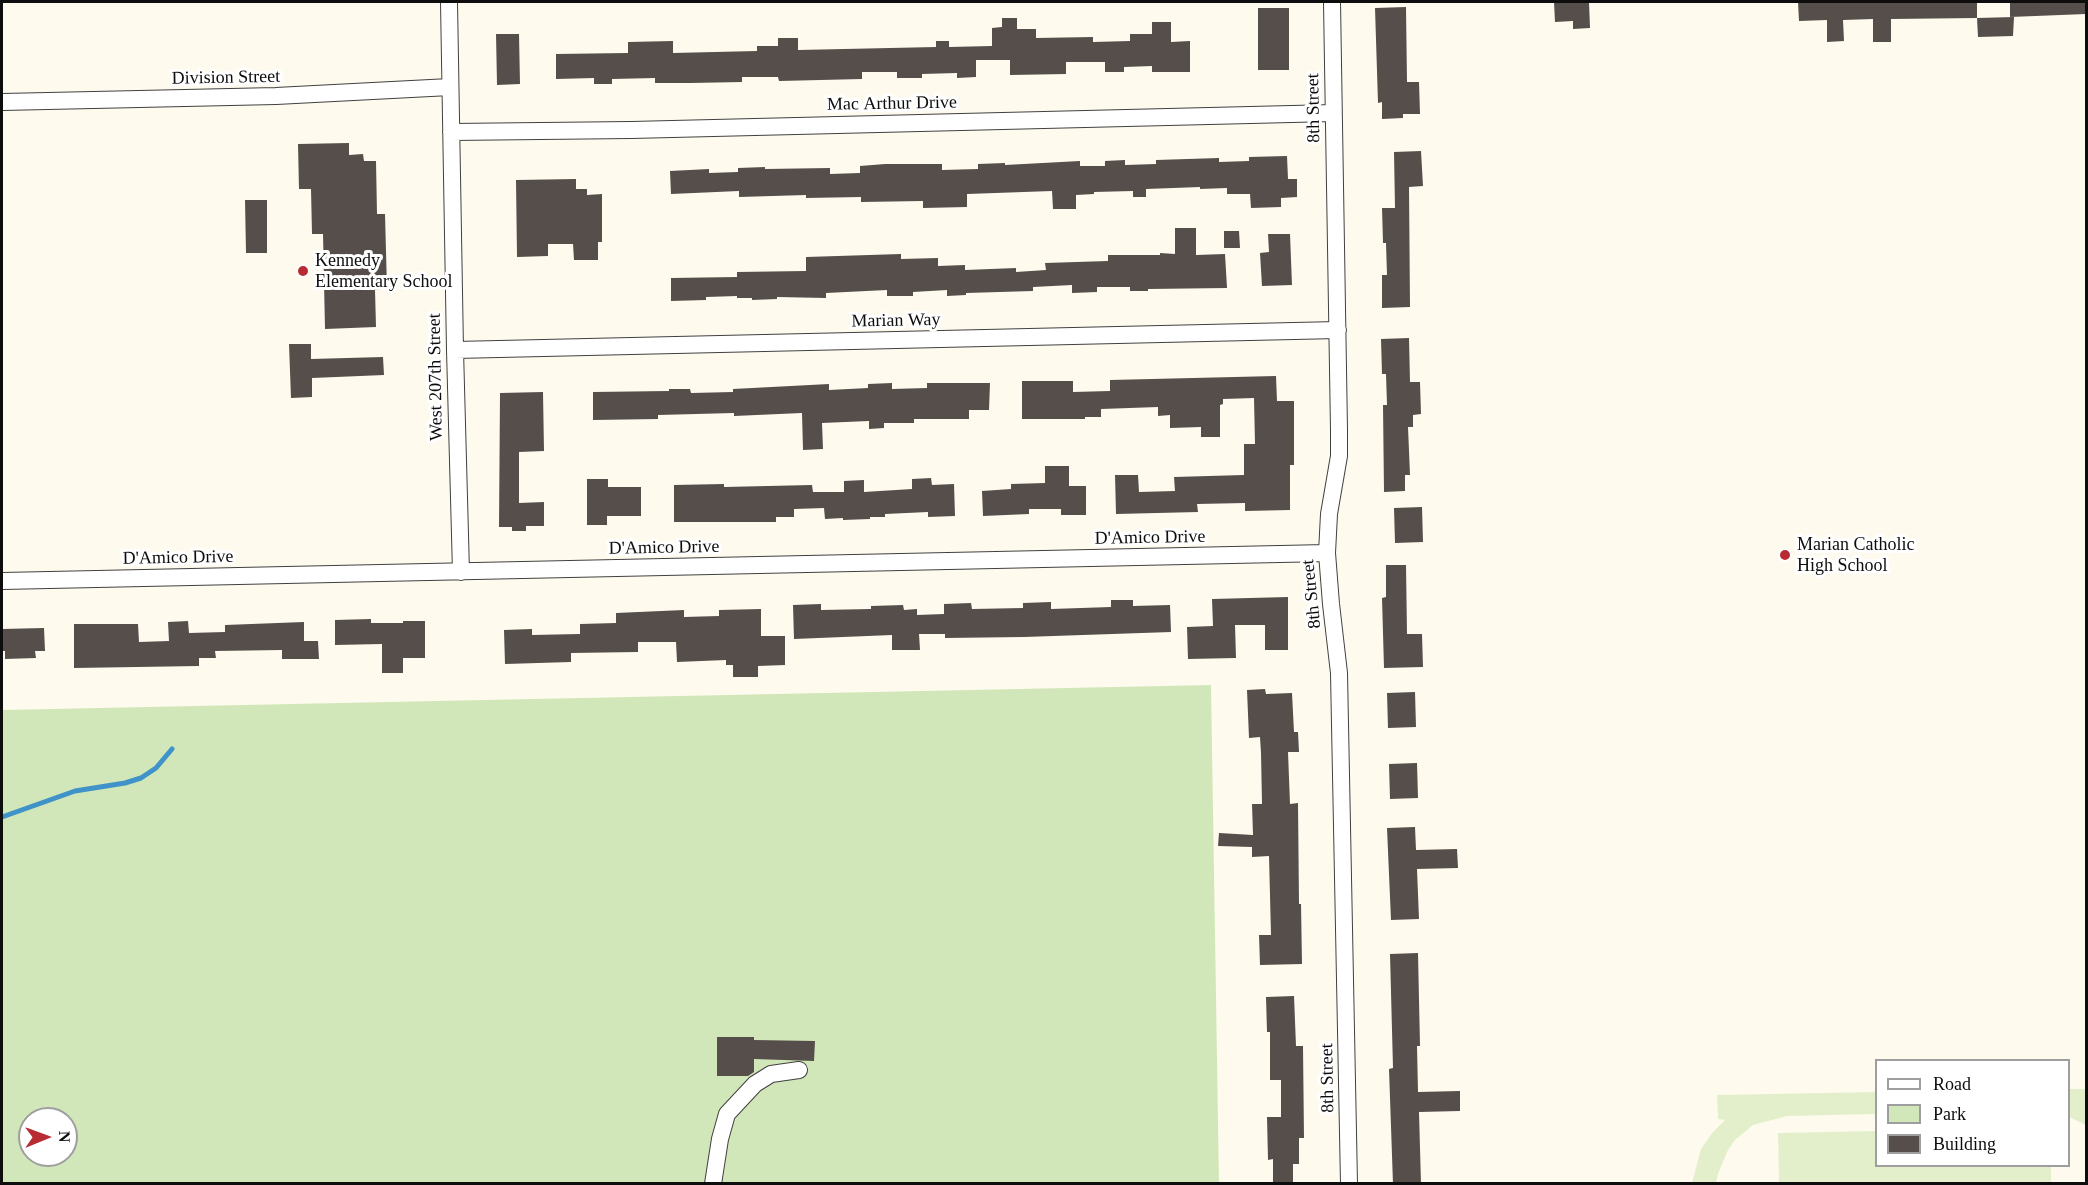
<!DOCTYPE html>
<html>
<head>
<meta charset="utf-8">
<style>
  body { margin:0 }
  #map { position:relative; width:2088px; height:1185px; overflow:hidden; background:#fefbee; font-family:Georgia,serif }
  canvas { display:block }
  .frame { position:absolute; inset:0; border:3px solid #0d0d0d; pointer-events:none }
  .legend { position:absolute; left:1875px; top:1059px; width:195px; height:108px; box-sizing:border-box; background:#fff; border:2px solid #9e9e9e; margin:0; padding:8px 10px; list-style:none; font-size:18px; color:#0d0d0d }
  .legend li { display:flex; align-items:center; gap:12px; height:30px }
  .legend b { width:30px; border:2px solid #9e9e9e }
  .north { position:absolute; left:18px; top:1107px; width:60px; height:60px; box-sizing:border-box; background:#fff; border:2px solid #9e9e9e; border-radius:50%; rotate:89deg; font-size:16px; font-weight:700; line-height:24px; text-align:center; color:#0d0d0d }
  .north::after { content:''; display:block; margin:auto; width:21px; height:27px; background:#b82b33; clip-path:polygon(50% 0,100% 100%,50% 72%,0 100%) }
</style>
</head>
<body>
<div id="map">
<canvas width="2088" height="1185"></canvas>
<div class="frame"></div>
<ul class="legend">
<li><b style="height:8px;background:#fff"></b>Road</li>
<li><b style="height:16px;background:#d2e7b9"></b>Park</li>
<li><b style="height:16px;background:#554e4a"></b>Building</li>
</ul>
<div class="north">N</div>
</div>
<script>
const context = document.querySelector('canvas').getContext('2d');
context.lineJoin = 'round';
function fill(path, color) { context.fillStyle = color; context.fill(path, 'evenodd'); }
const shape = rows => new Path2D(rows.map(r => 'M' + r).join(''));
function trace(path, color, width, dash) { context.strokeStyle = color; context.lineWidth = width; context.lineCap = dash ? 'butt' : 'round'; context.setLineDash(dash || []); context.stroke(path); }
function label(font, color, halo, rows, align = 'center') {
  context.font = font + ' Georgia,serif'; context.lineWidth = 6; context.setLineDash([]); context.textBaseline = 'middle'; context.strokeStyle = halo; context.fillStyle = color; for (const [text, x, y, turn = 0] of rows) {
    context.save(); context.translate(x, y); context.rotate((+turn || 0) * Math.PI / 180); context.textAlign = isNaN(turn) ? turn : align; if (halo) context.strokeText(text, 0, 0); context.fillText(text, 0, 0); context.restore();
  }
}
fill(shape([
  [1211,685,1219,1183,2,1183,2,710],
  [30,1119,66,1119,66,1155,30,1155]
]), '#d2e7b9');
fill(shape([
  [2069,1089,2086,1089,2086,1125,2069,1117],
  [1876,1092,1876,1114,1787,1116,1753,1125,1735,1140,1728,1150,1718,1174,1716,1183,1692,1183,1701,1149,1713,1132,1725,1120,1718,1119,1717,1095],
  [1876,1131,1876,1166,2051,1166,2051,1183,1779,1183,1778,1133]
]), '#e3efcb');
trace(shape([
  [2,817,75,791,125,783,141,778,156,768,172,749]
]), '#3f93c8', 5);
fill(shape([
  [1554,2,1589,2,1590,28,1573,29,1573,21,1555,22],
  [1798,2,1977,2,1977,18,1891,19,1891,42,1873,42,1873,19,1843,20,1844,41,1827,42,1827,20,1799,21],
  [2010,2,2086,2,2086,14,2010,17],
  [1406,7,1407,82,1419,82,1420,114,1403,114,1403,118,1382,119,1382,102,1378,103,1375,8],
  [1258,8,1289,8,1289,70,1258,70],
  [2014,17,2013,36,1978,37,1977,18],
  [1002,18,1017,18,1017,29,1036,29,1036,38,1093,37,1093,42,1130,41,1130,34,1152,34,1152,22,1171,22,1171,42,1190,41,1190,72,1152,72,1152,66,1124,67,1124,72,1105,72,1105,62,1066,62,1066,74,1010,75,1010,60,976,60,976,77,957,78,957,73,922,74,922,78,897,78,897,72,862,72,862,79,779,81,778,77,742,77,742,82,690,83,655,83,655,78,612,79,612,84,594,84,594,78,556,79,556,54,628,53,628,42,673,41,673,53,757,51,757,46,778,46,778,38,798,38,798,50,936,47,936,41,949,41,949,47,992,46,992,28,1002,27],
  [496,34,519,34,520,84,497,85],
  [349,143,349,155,363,154,364,161,376,161,377,214,385,214,387,289,375,290,376,327,325,329,323,234,312,234,311,189,299,189,298,144],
  [1421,151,1423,186,1409,187,1410,307,1382,308,1382,275,1387,275,1386,243,1383,243,1382,208,1395,208,1394,152],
  [1287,156,1288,179,1297,179,1297,197,1281,198,1281,207,1251,208,1250,194,1227,194,1227,188,1200,189,1200,187,1146,189,1146,197,1133,197,1133,191,1094,192,1094,194,1076,195,1076,209,1053,209,1052,191,967,194,967,207,923,208,923,201,861,202,861,197,806,198,806,195,739,197,739,191,671,194,670,171,709,169,709,173,738,172,738,168,765,167,765,169,830,168,830,174,860,173,860,166,885,164,942,164,942,170,978,169,978,164,1005,163,1005,165,1080,161,1080,166,1105,166,1105,161,1125,160,1125,165,1156,164,1156,160,1219,158,1219,162,1249,161,1249,157],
  [576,179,576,189,587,189,587,195,602,194,602,242,598,242,598,260,574,260,573,244,548,244,548,256,517,257,516,180],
  [245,200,267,200,267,253,246,253],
  [1175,228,1196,228,1196,255,1225,254,1227,288,1148,289,1148,291,1130,291,1130,287,1097,287,1097,292,1072,293,1072,285,1033,287,1033,291,966,293,966,295,947,296,947,290,913,292,913,296,887,296,887,290,826,293,826,298,777,297,777,299,752,300,752,298,737,298,737,296,706,297,706,300,671,301,671,278,737,277,737,272,806,271,806,257,901,254,901,259,938,258,938,266,965,265,965,270,1016,268,1016,272,1046,270,1045,263,1108,261,1108,255,1160,255,1160,253,1175,254],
  [1224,231,1239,231,1240,248,1224,248],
  [1268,234,1290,234,1292,285,1262,286,1260,253,1269,252],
  [1409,338,1410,382,1420,382,1421,414,1413,415,1413,427,1408,427,1410,475,1405,475,1405,491,1384,492,1383,405,1387,405,1386,374,1382,374,1381,339],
  [289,344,311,344,311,359,383,357,384,375,312,378,312,397,291,398],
  [1276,376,1277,401,1294,401,1294,465,1290,465,1290,510,1245,511,1245,503,1197,504,1198,512,1116,514,1115,475,1138,475,1139,492,1175,491,1174,477,1244,475,1244,444,1255,444,1254,398,1223,399,1223,404,1220,405,1220,437,1201,437,1201,427,1170,428,1170,415,1158,416,1158,407,1101,409,1101,417,1085,417,1085,419,1022,419,1022,381,1073,381,1073,392,1110,391,1110,380],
  [892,383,892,389,927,388,927,383,990,383,989,410,969,410,969,419,914,419,914,423,884,423,884,428,869,429,869,421,822,423,823,449,803,450,802,413,734,416,734,413,658,415,658,419,593,420,593,392,669,391,669,389,690,389,691,393,733,392,733,389,829,384,829,390,868,388,868,384],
  [543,392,544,451,519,452,519,503,544,502,544,526,526,526,526,531,512,531,512,527,499,527,500,393],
  [1045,466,1069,466,1069,486,1086,486,1086,515,1061,515,1061,509,1029,509,1029,514,983,516,982,491,1011,489,1011,484,1045,483],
  [931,478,932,485,954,484,955,516,928,517,928,512,885,514,885,517,870,517,870,519,843,520,843,518,825,519,824,508,794,509,794,517,776,517,776,522,674,522,674,485,724,484,724,487,812,485,813,492,844,492,844,481,864,480,864,492,912,489,912,479],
  [587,479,608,479,608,487,641,487,641,516,607,516,607,525,587,525],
  [1422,507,1423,542,1395,543,1394,508],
  [1386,565,1406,565,1407,634,1422,634,1423,667,1384,668,1382,598,1386,597],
  [1288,597,1288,650,1265,650,1265,625,1235,625,1236,658,1188,659,1187,627,1213,626,1212,599],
  [1111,600,1133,600,1133,606,1170,605,1171,632,1024,637,945,638,945,634,919,634,920,650,892,650,892,635,794,639,793,605,821,604,821,610,871,609,871,606,903,605,904,610,917,609,917,615,944,614,944,604,971,603,972,609,1023,608,1023,603,1051,602,1051,609,1111,607],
  [761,609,761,636,785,636,785,665,758,666,758,677,733,677,733,665,726,665,726,660,677,662,676,642,638,642,638,652,571,653,571,662,505,664,504,630,532,629,532,635,580,634,580,624,616,623,616,613,684,610,684,617,719,616,719,610],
  [371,619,371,623,403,623,403,621,425,621,425,658,403,658,403,673,382,673,382,644,335,645,335,620],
  [188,621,189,633,225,632,225,625,304,622,304,641,318,641,319,659,282,659,282,650,215,651,216,658,199,658,199,666,74,668,74,624,138,624,139,642,169,641,168,622],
  [44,628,45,651,35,651,36,658,5,659,5,651,2,651,2,629],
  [1265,689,1266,694,1292,693,1294,732,1298,732,1299,752,1288,752,1290,804,1298,803,1299,904,1301,904,1302,964,1260,965,1259,935,1271,935,1269,856,1252,857,1252,847,1218,846,1219,833,1253,835,1252,804,1262,804,1261,753,1260,737,1249,738,1247,690],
  [1415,692,1416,727,1388,728,1387,693],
  [1417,763,1418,798,1390,799,1389,764],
  [1415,827,1416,850,1457,849,1458,868,1417,869,1419,919,1391,920,1387,828],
  [1418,953,1420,1046,1417,1046,1418,1092,1460,1091,1460,1111,1419,1112,1421,1184,1393,1184,1389,1069,1393,1068,1390,954],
  [1294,996,1296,1046,1303,1046,1304,1138,1299,1138,1299,1164,1293,1164,1293,1183,1273,1183,1273,1159,1268,1160,1267,1117,1281,1117,1281,1080,1270,1080,1270,1032,1267,1032,1266,997],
  [717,1037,754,1037,754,1040,815,1041,814,1061,754,1059,754,1072,748,1076,717,1076]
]), '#554e4a');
const minor = shape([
  [449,2,455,350,461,572],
  [1332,2,1339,430,1339,456,1329,514,1327,553,1331,604,1339,673,1349,1184],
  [2,102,276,96,450,87],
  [451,132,631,130,1333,113],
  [455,350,1338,330],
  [2,581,1327,553],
  [713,1184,720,1139,727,1114,755,1084,771,1074,799,1070]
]);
trace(minor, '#404040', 18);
trace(minor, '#fff', 16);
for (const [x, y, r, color] of [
  [303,271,6,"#b82b33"],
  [1785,555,6,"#b82b33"]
]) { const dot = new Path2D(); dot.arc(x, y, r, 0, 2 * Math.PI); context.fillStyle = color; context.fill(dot); trace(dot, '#fff', 2); }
label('18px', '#0d0d0d', '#fff', [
  ["Division Street",226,78,-1],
  ["Mac Arthur Drive",892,104,-1],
  ["8th Street",1314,108,-91],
  ["Marian Way",896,321,-1],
  ["West 207th Street",436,377,-91],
  ["D'Amico Drive",1150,538,-1],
  ["D'Amico Drive",664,548,-1],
  ["D'Amico Drive",178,558,-1],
  ["8th Street",1312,594,-96],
  ["8th Street",1328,1078,-91]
]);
label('18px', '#0d0d0d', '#fff', [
  ["Kennedy",315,261],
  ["Elementary School",315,282],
  ["Marian Catholic",1797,545],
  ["High School",1797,566]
], 'left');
</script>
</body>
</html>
